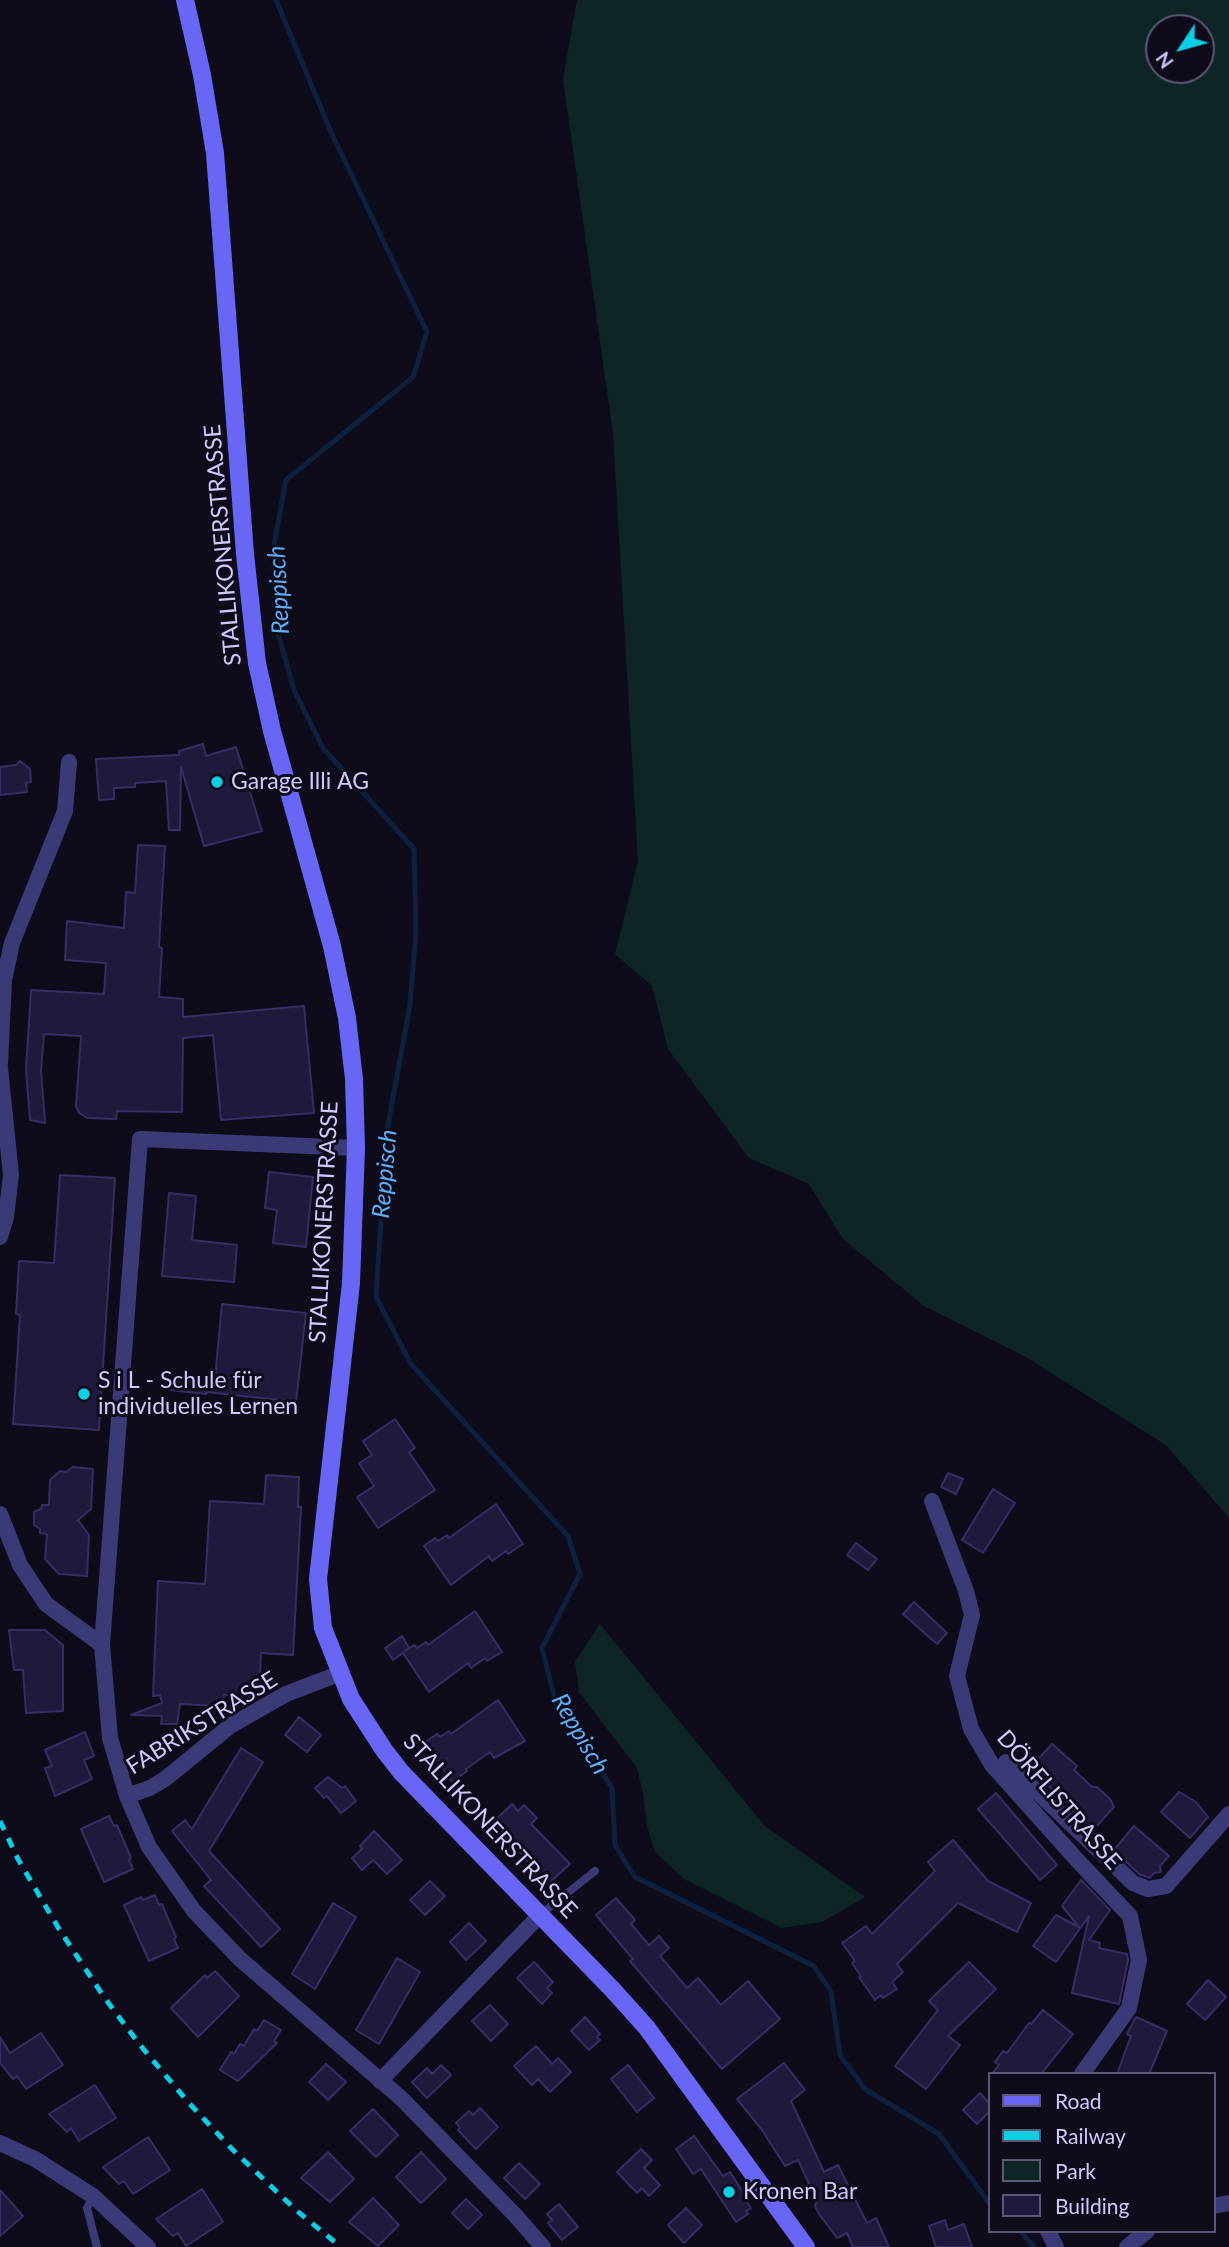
<!DOCTYPE html>
<html>
<head>
<meta charset="utf-8">
<style>
  body { margin:0 }
  #map { position:relative; width:1229px; height:2247px; overflow:hidden; background:#0e0c1b; font-family:Lato,sans-serif }
  canvas { display:block }
  .legend { position:absolute; left:988px; top:2072px; width:228px; height:161px; box-sizing:border-box; background:#0e0c1b; border:2px solid #5b5875; margin:0; padding:9px 12px; list-style:none; font-size:21px; color:#cfc9fc }
  .legend li { display:flex; align-items:center; gap:14px; height:35px }
  .legend b { width:35px; border:2px solid #5b5875 }
  .north { position:absolute; left:1145px; top:14px; width:70px; height:70px; box-sizing:border-box; background:#0e0c1b; border:2px solid #5b5875; border-radius:50%; rotate:234deg; font-size:19px; font-weight:700; line-height:28px; text-align:center; color:#cfc9fc }
  .north::after { content:''; display:block; margin:auto; width:24px; height:32px; background:#0dcee3; clip-path:polygon(50% 0,100% 100%,50% 72%,0 100%) }
</style>
</head>
<body>
<div id="map">
<canvas width="1229" height="2247"></canvas>
<ul class="legend">
<li><b style="height:9px;background:#6966f6"></b>Road</li>
<li><b style="height:9px;background:#0dcee3"></b>Railway</li>
<li><b style="height:19px;background:#0f2424"></b>Park</li>
<li><b style="height:19px;background:#20193b"></b>Building</li>
</ul>
<div class="north">N</div>
</div>
<script>
const context = document.querySelector('canvas').getContext('2d');
context.lineJoin = 'round';
function fill(path, color) { context.fillStyle = color; context.fill(path, 'evenodd'); }
const shape = rows => new Path2D(rows.map(r => 'M' + r).join(''));
function trace(path, color, width, dash) { context.strokeStyle = color; context.lineWidth = width; context.lineCap = dash ? 'butt' : 'round'; context.setLineDash(dash || []); context.stroke(path); }
function label(font, color, halo, rows, align = 'center') {
  context.font = font + ' Lato,sans-serif'; context.lineWidth = 6; context.setLineDash([]); context.textBaseline = 'middle'; context.strokeStyle = halo; context.fillStyle = color; for (const [text, x, y, turn = 0] of rows) {
    context.save(); context.translate(x, y); context.rotate((+turn || 0) * Math.PI / 180); context.textAlign = isNaN(turn) ? turn : align; if (halo) context.strokeText(text, 0, 0); context.fillText(text, 0, 0); context.restore();
  }
}
fill(shape([
  [577,0,1229,0,1229,1518,1166,1445,1024,1356,924,1306,843,1239,809,1184,749,1158,668,1049,652,986,615,954,638,861,613,434,563,79],
  [1159,28,1201,28,1201,70,1159,70],
  [600,1624,765,1826,865,1897,822,1922,782,1928,684,1879,655,1852,647,1826,643,1794,637,1768,579,1692,575,1662]
]), '#0f2424');
trace(shape([
  [276,0,331,132,427,332,413,377,286,480,273,550,276,626,294,690,323,748,414,849,416,931,410,1005,387,1130,376,1297,411,1364,568,1536,580,1574,542,1648,554,1696,612,1788,615,1845,635,1877,814,1966,831,1992,840,2055,865,2089,939,2134,989,2203],
  [1020,2231,1034,2247]
]), '#0e203d', 5);
const building = shape([
  [203,744,206,756,236,747,262,831,204,846,181,767,180,830,169,830,166,781,135,783,135,787,114,788,114,799,99,800,96,759,179,755,179,751,203,744],
  [20,761,30,769,31,782,26,783,27,792,0,795,0,767,16,765,20,761],
  [138,845,165,846,159,947,162,948,159,997,183,999,183,1017,304,1006,314,1113,221,1120,213,1035,183,1038,182,1112,117,1111,116,1119,87,1118,79,1113,76,1106,81,1036,44,1034,41,1070,45,1123,30,1120,26,1069,31,990,104,994,106,963,65,960,67,921,124,928,126,892,135,893,138,845],
  [269,1172,313,1177,306,1247,273,1243,277,1210,265,1208,269,1172],
  [60,1175,115,1178,99,1430,13,1424,20,1315,16,1314,19,1261,54,1263,60,1175],
  [169,1193,196,1196,192,1240,237,1245,234,1282,162,1276,169,1193],
  [222,1304,306,1313,296,1402,207,1392,206,1394,162,1389,163,1373,215,1378,222,1304],
  [395,1419,415,1448,409,1452,435,1490,378,1528,357,1497,374,1486,359,1463,372,1455,363,1441,395,1419],
  [73,1467,93,1469,91,1509,78,1520,89,1535,87,1576,59,1574,45,1559,47,1534,40,1533,40,1529,34,1525,34,1512,41,1509,42,1505,49,1505,50,1480,60,1471,66,1472,73,1467],
  [948,1473,963,1479,956,1494,941,1487,948,1473],
  [266,1475,299,1477,298,1507,301,1507,293,1655,261,1653,259,1697,224,1695,223,1706,180,1704,177,1724,161,1724,162,1716,131,1715,162,1703,160,1695,153,1696,158,1581,205,1584,210,1501,264,1504,266,1475],
  [993,1489,1015,1503,983,1553,962,1540,993,1489],
  [496,1504,523,1544,508,1554,506,1551,492,1561,489,1556,451,1585,424,1546,435,1538,438,1541,447,1535,449,1538,496,1504],
  [856,1543,877,1559,868,1570,847,1555,856,1543],
  [914,1602,947,1633,937,1644,903,1614,914,1602],
  [475,1611,502,1652,487,1661,485,1658,471,1668,468,1663,429,1692,403,1653,393,1660,385,1648,402,1636,409,1648,405,1651,414,1645,417,1648,426,1642,428,1645,475,1611],
  [9,1630,45,1630,63,1645,63,1711,26,1713,23,1670,14,1670,9,1630],
  [498,1700,525,1741,494,1758,490,1752,466,1769,467,1771,452,1782,425,1742,437,1734,440,1737,449,1731,451,1734,498,1700],
  [299,1717,321,1735,307,1752,285,1735,299,1717],
  [85,1732,94,1756,84,1760,92,1779,55,1796,45,1768,52,1766,45,1750,85,1732],
  [1052,1744,1077,1766,1074,1770,1092,1787,1097,1787,1110,1799,1114,1807,1093,1830,1068,1807,1070,1805,1029,1769,1052,1744],
  [241,1748,263,1762,209,1851,280,1929,261,1947,204,1886,211,1880,172,1831,185,1820,192,1829,241,1748],
  [328,1777,342,1788,345,1786,356,1801,341,1813,327,1796,324,1798,315,1788,328,1777],
  [1179,1792,1196,1802,1208,1817,1190,1838,1161,1812,1179,1792],
  [996,1793,1057,1865,1040,1880,978,1809,996,1793],
  [512,1804,518,1811,524,1805,537,1818,531,1824,570,1864,549,1883,492,1823,512,1804],
  [109,1816,114,1826,117,1825,131,1858,129,1860,133,1869,104,1882,81,1829,109,1816],
  [1134,1826,1169,1856,1160,1866,1161,1872,1154,1873,1150,1878,1139,1874,1114,1850,1134,1826],
  [374,1831,402,1860,387,1874,373,1860,362,1870,352,1858,362,1849,360,1846,374,1831],
  [953,1840,988,1881,1031,1903,1017,1932,958,1903,897,1964,903,1972,892,1982,897,1989,883,1998,881,1995,875,2000,859,1977,861,1976,852,1963,855,1961,842,1943,866,1926,872,1934,935,1871,928,1862,953,1840],
  [1081,1880,1110,1910,1089,1940,1100,1943,1099,1948,1127,1954,1128,1960,1119,2004,1072,1993,1089,1916,1056,1962,1033,1946,1056,1915,1079,1927,1062,1906,1081,1880],
  [430,1881,445,1896,425,1915,410,1900,430,1881],
  [155,1895,159,1905,162,1904,176,1937,174,1939,178,1948,149,1961,124,1905,141,1897,143,1900,155,1895],
  [616,1898,635,1920,631,1924,649,1945,659,1936,669,1948,660,1956,687,1988,698,1978,721,2005,748,1981,780,2019,722,2069,630,1961,633,1959,596,1915,616,1898],
  [333,1903,356,1917,315,1989,292,1974,333,1903],
  [469,1923,486,1941,466,1960,450,1942,469,1923],
  [397,1958,420,1972,379,2044,356,2030,397,1958],
  [534,1962,553,1982,547,1988,552,1993,542,2004,517,1978,534,1962],
  [969,1962,996,1989,948,2036,960,2045,926,2089,895,2066,938,2010,929,2001,969,1962],
  [215,1971,239,1996,198,2037,171,2008,205,1975,207,1978,215,1971],
  [1208,1980,1226,1997,1205,2020,1187,2004,1208,1980],
  [490,2005,508,2024,491,2041,472,2021,490,2005],
  [1043,2010,1073,2034,1041,2074,992,2074,999,2065,995,2062,1003,2051,1007,2053,1029,2023,1031,2024,1043,2010],
  [585,2017,600,2034,597,2037,600,2040,589,2050,571,2031,585,2017],
  [1136,2017,1167,2031,1149,2074,1117,2074,1131,2036,1127,2034,1136,2017],
  [264,2020,281,2030,274,2041,277,2043,238,2081,220,2070,231,2052,234,2054,240,2044,244,2046,254,2029,257,2031,264,2020],
  [41,2033,63,2065,26,2089,17,2076,13,2079,0,2063,0,2037,10,2053,41,2033],
  [536,2046,552,2064,558,2058,571,2072,550,2092,538,2079,532,2085,514,2066,536,2046],
  [784,2063,805,2090,791,2101,824,2172,838,2165,867,2223,876,2218,889,2247,853,2247,847,2233,837,2238,819,2214,815,2206,817,2201,798,2160,785,2166,762,2130,737,2099,784,2063],
  [326,2064,346,2082,328,2100,309,2082,326,2064],
  [441,2065,451,2075,427,2098,412,2082,427,2068,432,2074,441,2065],
  [628,2065,654,2098,637,2112,611,2079,628,2065],
  [95,2085,116,2118,79,2141,71,2128,67,2132,49,2114,95,2085],
  [980,2093,989,2103,989,2112,977,2124,963,2110,980,2093],
  [480,2108,498,2127,476,2149,458,2130,460,2128,456,2123,469,2111,473,2115,480,2108],
  [373,2109,398,2135,376,2157,350,2131,373,2109],
  [694,2136,723,2176,730,2172,748,2200,746,2201,751,2208,746,2211,748,2214,736,2222,701,2169,693,2174,676,2149,694,2136],
  [148,2137,170,2170,133,2194,124,2181,119,2184,103,2167,148,2137],
  [641,2149,652,2160,644,2168,660,2185,649,2196,642,2188,637,2193,617,2172,641,2149],
  [328,2152,354,2179,330,2202,301,2178,328,2152],
  [421,2152,446,2179,421,2203,396,2177,421,2152],
  [519,2163,540,2184,525,2199,504,2178,519,2163],
  [202,2189,223,2222,186,2246,178,2233,173,2236,156,2219,202,2189],
  [0,2190,23,2216,0,2236,0,2190],
  [373,2198,399,2225,378,2246,349,2222,373,2198],
  [466,2199,482,2215,468,2229,452,2213,466,2199],
  [559,2204,578,2227,562,2240,548,2223,552,2220,547,2214,559,2204],
  [686,2208,702,2225,684,2243,668,2225,686,2208],
  [945,2220,948,2230,964,2224,972,2247,936,2247,929,2226,945,2220]
]);
fill(building, '#20193b');
trace(building, '#382c65', 2);
trace(shape([
  [540,1915,595,1871],
  [93,2196,87,2208,97,2247]
]), '#3c3977', 8);
trace(shape([
  [0,1064,4,980,12,943,65,811,69,762],
  [0,1068,11,1175,6,1217,0,1237],
  [356,1148,140,1139,102,1645,110,1738,127,1796,149,1847,194,1911,240,1959,402,2099,515,2215,543,2247],
  [932,1501,966,1591,972,1615,957,1676,971,1729,992,1765,1078,1861,1130,1916,1139,1960,1129,2008,1082,2074],
  [0,1514,20,1565,46,1604,102,1645],
  [1006,1762,1133,1883,1148,1889,1166,1886,1229,1814],
  [127,1796,150,1788,165,1779,230,1726,286,1694,341,1673],
  [380,2081,540,1915],
  [0,2143,35,2159,93,2196,148,2247],
  [1213,2206,1229,2203],
  [1048,2231,1056,2247],
  [1127,2247,1147,2231]
]), '#3c3977', 16);
trace(shape([
  [185,0,202,75,215,153,245,554,257,663,272,731,332,946,347,1018,354,1079,356,1148,351,1283,318,1579,323,1628,351,1699,384,1750,401,1772,612,1989,647,2028,806,2247]
]), '#6966f6', 18);
trace(shape([
  [0,1821,18,1859,59,1929,104,1997,140,2045,188,2102,233,2150,297,2211,341,2247]
]), '#0dcee3', 5, [10, 9]);
for (const [x, y, r, color] of [
  [217,782,7,"#0dcee3"],
  [84,1394,7,"#0dcee3"],
  [729,2192,7,"#0dcee3"]
]) { const dot = new Path2D(); dot.arc(x, y, r, 0, 2 * Math.PI); context.fillStyle = color; context.fill(dot); trace(dot, '#0e0c1b', 2.5); }
label('23px', '#cfc9fc', '#0e0c1b', [
  ["STALLIKONERSTRASSE",223,545,-95],
  ["STALLIKONERSTRASSE",324,1222,-87],
  ["FABRIKSTRASSE",202,1723,-32],
  ["DÖRFLISTRASSE",1059,1800,49],
  ["STALLIKONERSTRASSE",490,1826,47]
]);
label('23px', '#cfc9fc', '#0e0c1b', [
  ["Garage Illi AG",231,782],
  ["S i L - Schule für",98,1381],
  ["individuelles Lernen",98,1407],
  ["Kronen Bar",743,2192]
], 'left');
label('italic 24px', '#5daff6', '#0e0c1b', [
  ["Reppisch",279,590,-93],
  ["Reppisch",385,1174,-85],
  ["Reppisch",580,1734,60]
]);
</script>
</body>
</html>
